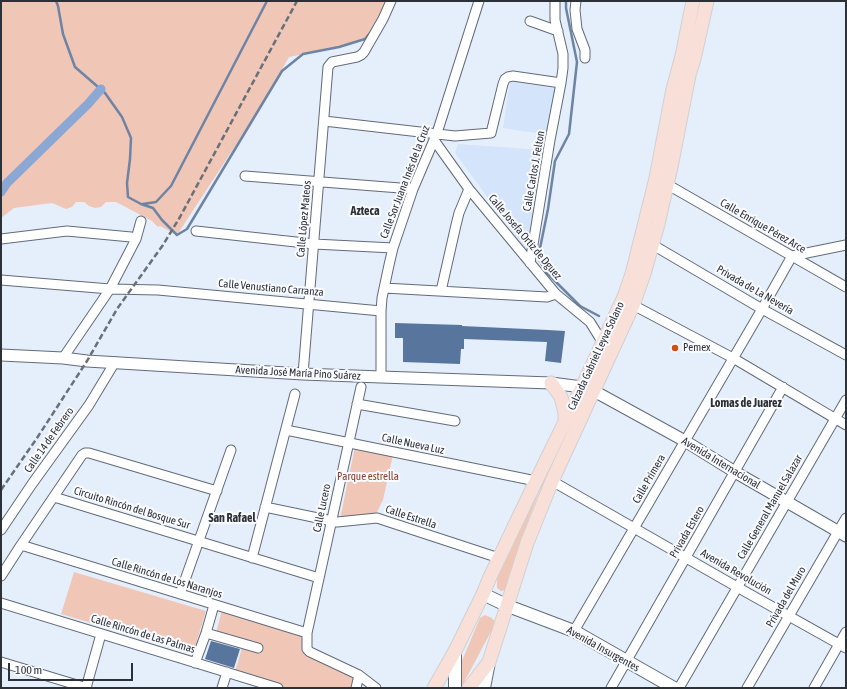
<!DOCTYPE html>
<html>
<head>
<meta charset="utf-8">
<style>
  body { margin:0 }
  #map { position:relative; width:847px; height:689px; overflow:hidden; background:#e5effc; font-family:"Asap Condensed",sans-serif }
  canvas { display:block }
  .frame { position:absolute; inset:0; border:2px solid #2c3037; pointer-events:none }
  .scale { position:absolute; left:8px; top:663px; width:125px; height:18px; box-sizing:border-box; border:2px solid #2c3037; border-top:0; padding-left:5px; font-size:12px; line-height:14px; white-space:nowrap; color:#2c3037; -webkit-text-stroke:3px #f9fbff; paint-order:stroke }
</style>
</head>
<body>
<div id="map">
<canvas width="847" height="689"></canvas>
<div class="frame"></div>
<div class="scale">100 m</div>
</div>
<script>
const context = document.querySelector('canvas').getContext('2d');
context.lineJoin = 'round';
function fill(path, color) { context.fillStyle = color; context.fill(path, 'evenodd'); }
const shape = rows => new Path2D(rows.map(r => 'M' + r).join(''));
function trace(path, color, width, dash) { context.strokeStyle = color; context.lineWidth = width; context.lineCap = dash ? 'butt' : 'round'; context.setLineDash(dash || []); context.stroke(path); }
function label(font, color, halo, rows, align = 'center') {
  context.font = font + ' "Asap Condensed",sans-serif'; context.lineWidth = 4; context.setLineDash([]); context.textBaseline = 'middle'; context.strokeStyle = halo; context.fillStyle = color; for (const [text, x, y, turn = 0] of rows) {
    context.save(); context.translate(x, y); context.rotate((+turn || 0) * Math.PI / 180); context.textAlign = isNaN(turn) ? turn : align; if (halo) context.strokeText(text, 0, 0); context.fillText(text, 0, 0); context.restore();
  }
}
fill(shape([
  [510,81,557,89,549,135,503,128],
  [458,144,542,150,527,251,455,153]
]), '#d4e4fb');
fill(shape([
  [1,1,387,1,383,12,365,39,339,47,289,57,258,111,177,235,160,226,158,227,152,221,116,202,106,202,101,207,95,208,89,206,84,202,76,202,72,207,66,209,52,203,14,208,1,218],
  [579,405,542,484,531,513,506,590,501,591,497,588,497,579,518,524],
  [355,447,393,455,383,500,375,516,340,519],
  [74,572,206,611,193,653,61,614],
  [222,610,308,637,313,656,362,683,361,688,285,688,235,672,244,641,216,633],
  [485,615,490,617,494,620,495,624,461,688,461,663,480,618]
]), '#f0c6b7');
trace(shape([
  [56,1,58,6,63,34,75,67,105,93,122,117,131,138,130,159,127,183,128,197,141,204,153,208,162,220,177,235,187,229,282,71,303,54,339,47,365,39,370,33],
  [566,1,566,8,577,62,569,134,555,161,548,209,538,258,547,273,580,306,599,316],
  [143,204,156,202,171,186,267,1]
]), '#6e84a4', 2.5);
trace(shape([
  [1,192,7,183,88,104,101,89]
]), '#8aa8d3', 9);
fill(shape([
  [395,323,462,325,462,326,548,330,565,331,561,363,545,361,547,342,464,339,464,349,461,349,460,364,403,362,403,338,395,338],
  [211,641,240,649,234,668,205,659]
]), '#58759d');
const minor = shape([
  [576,1,575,10,577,29,585,50,585,58],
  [530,21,558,31],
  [324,121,455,136,491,133,503,84,505,79,508,77,513,76,561,83],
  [434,140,469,189,556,294,590,322,603,343],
  [245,176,413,189],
  [663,182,846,287],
  [196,231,314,244,393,248],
  [1,239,67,231,131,237,136,239],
  [653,245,762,309,846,355],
  [530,263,550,140,561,83,563,68,563,54,555,20,555,1],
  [1,280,110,289,158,290,381,311],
  [384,288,547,297,556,294],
  [441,291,456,225,459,213,469,189],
  [633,305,733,358,846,425],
  [63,358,110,289,136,239,141,221],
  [303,374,328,67,332,62,357,57,361,55,364,52,383,19,391,1],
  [381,377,381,311,382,298,389,265,393,248,413,189,437,133,479,1],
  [361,387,307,633,307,649,310,652,359,675,376,688],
  [357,404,455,421],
  [286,430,536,481],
  [552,481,737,587,846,648],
  [54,497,319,578],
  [265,507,337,522,377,518,499,558],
  [1,530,32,484,89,405,115,362],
  [21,545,307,633],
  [252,558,295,394],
  [1,576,21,545,82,455,85,453,89,453,217,491],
  [180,594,231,450],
  [1,603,278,688],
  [574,631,762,309,792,256,846,245],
  [206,633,258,648],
  [1,662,87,688],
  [195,663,206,633,214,605],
  [86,688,101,634],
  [222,688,227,672],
  [356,688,359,675],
  [611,688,686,557,783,387],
  [679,688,846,400],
  [747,688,846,518],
  [814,688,846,632]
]);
const tertiary = shape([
  [1,355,63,358,87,361,303,374,381,377,551,383,582,387,594,391,685,441,735,472,846,536]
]);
const secondary = shape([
  [483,594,508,606,574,631,674,688],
  [455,688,455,651],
  [484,688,489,662]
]);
const primary = shape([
  [551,383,561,397,565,413,565,421],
  [434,688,455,651,483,594,490,577,536,481,582,387,624,297,632,274,656,178,673,89,682,56,693,1],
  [469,688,489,662,527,543,552,481,633,305,644,274,658,224,671,167,689,75,694,59,707,1]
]);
trace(minor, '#616b79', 11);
trace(tertiary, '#616b79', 13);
trace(secondary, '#616b79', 14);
trace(primary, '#d1d1d3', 15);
trace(minor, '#fff', 9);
trace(tertiary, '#fff', 11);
trace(secondary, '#fff', 12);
trace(primary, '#f8dfd7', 13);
trace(shape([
  [1,490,37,438,87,361,117,309,163,245,180,217,297,1]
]), '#6a7079', 2.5, [6, 3]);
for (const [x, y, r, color] of [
  [675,348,4,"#d44e14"]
]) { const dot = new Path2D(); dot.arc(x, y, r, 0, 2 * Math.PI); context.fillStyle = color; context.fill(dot); trace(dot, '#f9fbff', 1.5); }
label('11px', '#2c3037', '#f9fbff', [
  ["Calle Carlos J. Felton",534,171,-80],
  ["Calle Sor Juana Inés de la Cruz",405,182,-69],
  ["Calle López Mateos",304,219,-85],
  ["Calle Enrique Pérez Arce",763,226,30],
  ["Calle Josefa Ortiz de Dguez",525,237,50],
  ["Calle Venustiano Carranza",271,288,5],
  ["Privada de La Nevería",755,290,30],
  ["Calzada Gabriel Leyva Solano",596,356,-65],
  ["Avenida José María Pino Suárez",298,373,3],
  ["Calle 14 de Febrero",49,440,-55],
  ["Calle Nueva Luz",413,444,12],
  ["Avenida Internacional",721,463,31],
  ["Calle Primera",649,479,-60],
  ["Calle General Manuel Salazar",770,507,-60],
  ["Circuito Rincón del Bosque Sur",132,508,17],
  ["Calle Lucero",322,508,-78],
  ["Calle Estrella",411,517,18],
  ["Privada Estero",687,532,-60],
  ["Avenida Revolución",736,572,30],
  ["Calle Rincón de Los Naranjos",167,578,17],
  ["Privada del Muro",786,597,-60],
  ["Calle Rincón de Las Palmas",143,634,17],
  ["Avenida Insurgentes",603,649,29]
]);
label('11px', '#2c3037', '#f9fbff', [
  ["Pemex",683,348]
], 'left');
label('11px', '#844028', '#f9fbff', [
  ["Parque estrella",368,477]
]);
label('bold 12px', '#2c3037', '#f9fbff', [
  ["Azteca",365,211],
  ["Lomas de Juarez",746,403],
  ["San Rafael",232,518]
]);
</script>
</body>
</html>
